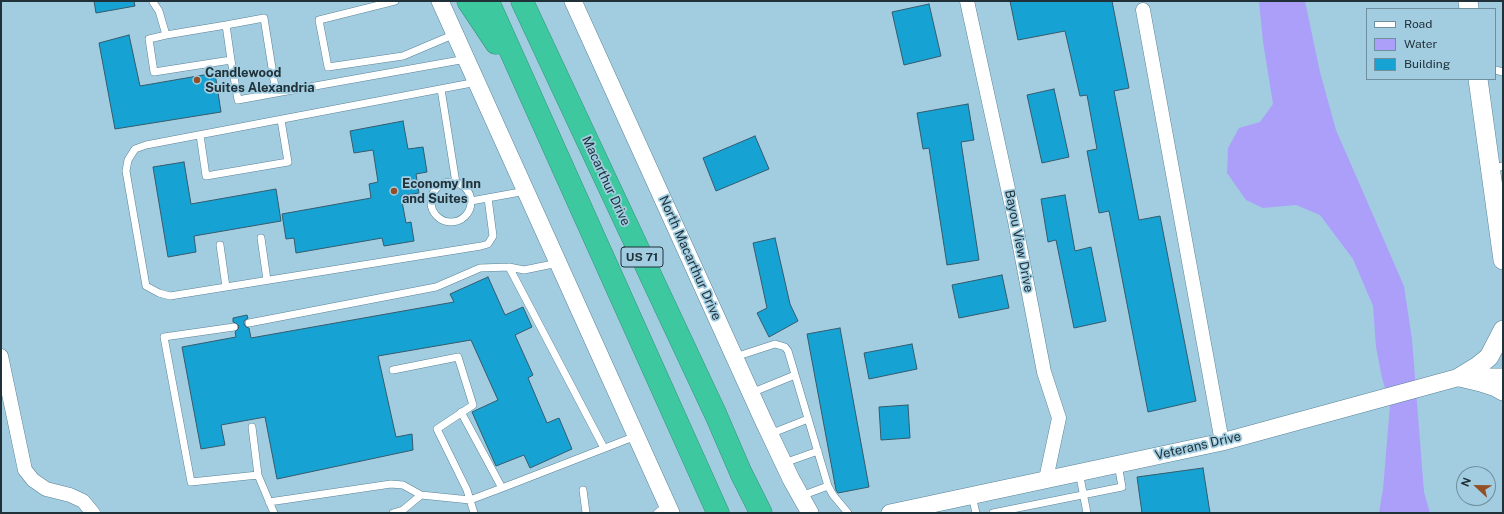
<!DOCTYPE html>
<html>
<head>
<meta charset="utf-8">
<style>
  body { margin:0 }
  #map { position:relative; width:1504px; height:514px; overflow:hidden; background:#a2cde1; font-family:"Public Sans",sans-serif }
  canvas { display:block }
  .frame { position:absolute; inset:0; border:2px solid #203139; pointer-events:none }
  .legend { position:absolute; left:1366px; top:8px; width:130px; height:72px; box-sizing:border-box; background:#a2cde1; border:1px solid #6e8f9e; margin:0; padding:5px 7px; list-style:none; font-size:12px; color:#203139 }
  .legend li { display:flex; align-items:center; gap:8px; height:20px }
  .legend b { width:20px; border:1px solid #6e8f9e }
  .north { position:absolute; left:1456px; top:466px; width:40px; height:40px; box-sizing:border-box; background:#a2cde1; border:1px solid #6e8f9e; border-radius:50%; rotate:292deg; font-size:11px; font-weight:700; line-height:16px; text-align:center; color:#203139 }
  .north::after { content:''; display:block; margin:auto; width:14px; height:18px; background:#944f25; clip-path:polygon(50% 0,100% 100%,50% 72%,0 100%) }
</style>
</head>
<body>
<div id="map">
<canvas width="1504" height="514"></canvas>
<div class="frame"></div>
<ul class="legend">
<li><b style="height:5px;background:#fff"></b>Road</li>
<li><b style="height:11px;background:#ac9ffa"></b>Water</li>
<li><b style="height:11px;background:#16a3d4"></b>Building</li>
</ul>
<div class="north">N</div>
</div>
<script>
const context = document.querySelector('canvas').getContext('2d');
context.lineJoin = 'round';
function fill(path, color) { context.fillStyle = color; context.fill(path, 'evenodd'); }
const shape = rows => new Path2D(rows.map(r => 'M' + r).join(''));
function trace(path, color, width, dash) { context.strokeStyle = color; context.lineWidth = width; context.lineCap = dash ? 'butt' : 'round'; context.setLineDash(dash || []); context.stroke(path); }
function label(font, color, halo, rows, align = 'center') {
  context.font = font + ' "Public Sans",sans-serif'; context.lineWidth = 3.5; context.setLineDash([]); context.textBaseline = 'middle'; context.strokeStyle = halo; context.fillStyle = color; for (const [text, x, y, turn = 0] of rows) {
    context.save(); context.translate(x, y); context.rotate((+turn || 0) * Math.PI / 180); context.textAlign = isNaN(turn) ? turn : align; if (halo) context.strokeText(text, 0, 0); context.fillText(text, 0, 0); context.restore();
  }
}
fill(shape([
  [1259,1,1305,1,1320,72,1336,130,1404,286,1412,339,1424,492,1430,513,1379,513,1383,489,1390,405,1382,378,1376,347,1373,306,1353,259,1320,215,1296,205,1263,208,1246,200,1227,173,1228,148,1239,128,1260,122,1273,104,1263,42]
]), '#ac9ffa');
const building = shape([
  [94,1,134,1,135,6,96,13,94,1],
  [1010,1,1112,1,1129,88,1114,91,1139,220,1160,216,1196,401,1148,412,1109,211,1099,213,1087,151,1097,149,1087,95,1080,96,1065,31,1018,40,1010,1],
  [929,4,941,56,904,65,892,12,929,4],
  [129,35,140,86,215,73,221,112,115,129,99,43,129,35],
  [1054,89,1069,157,1042,163,1027,95,1054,89],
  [968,104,974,140,961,142,979,260,947,265,929,148,923,149,917,113,968,104],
  [403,121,408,149,423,147,427,172,416,174,419,193,401,196,406,223,411,222,414,241,384,246,382,238,296,253,294,238,286,239,282,214,371,198,369,184,378,182,373,150,354,153,350,131,403,121],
  [755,136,769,169,716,191,703,158,755,136],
  [184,162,191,204,276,189,281,221,194,236,196,252,168,257,153,167,184,162],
  [1065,195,1075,251,1091,247,1106,321,1074,328,1056,240,1048,242,1041,199,1065,195],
  [775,238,790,304,798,321,769,337,757,313,767,308,753,243,775,238],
  [1002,275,1009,308,959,318,952,285,1002,275],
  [488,277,505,315,523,307,532,327,515,335,533,375,528,378,547,423,559,418,572,449,530,468,524,455,496,466,472,412,498,400,471,340,378,356,396,437,412,434,413,450,277,479,265,417,221,425,225,445,201,449,182,347,236,337,235,332,238,329,239,326,236,323,233,322,233,318,247,315,248,318,244,321,244,324,246,327,249,328,251,338,454,302,450,294,488,277],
  [840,328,869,487,838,493,836,490,807,334,840,328],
  [912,344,917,369,869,379,864,353,912,344],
  [908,405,910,438,881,440,879,407,908,405],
  [1203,468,1210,513,1142,513,1137,477,1203,468]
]);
fill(building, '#16a3d4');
trace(building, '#345b6d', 1);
const service = shape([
  [395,1,319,20,328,67,403,56,455,34],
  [153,2,159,11,166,35,149,39,154,72,231,60,226,25,166,35],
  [226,25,264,18,276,93,238,100,231,60],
  [1495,70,1503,72],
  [477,82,146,145,135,149,128,160,126,171,146,286,159,293,170,296,481,246,488,244,493,236,488,198],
  [441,89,456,183],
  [276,93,466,59],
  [200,135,206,176,288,162,281,120],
  [1491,169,1503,166],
  '431 202a20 20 0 1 1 40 0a20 20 0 1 1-40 0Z',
  [471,201,526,191],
  [261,238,267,280],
  [220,245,226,287],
  [509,267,524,270,558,263],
  [249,323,436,287,480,268,509,267,604,448],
  [234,327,164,337,191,482,258,475,274,513],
  [735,357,775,344,785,347,788,351,828,486,833,495,848,513],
  [393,370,458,357,473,405,437,429,467,490,474,513],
  [751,393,795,375],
  [252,427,258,475],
  [770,434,808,419],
  [784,463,818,451],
  [1079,472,1087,513],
  [502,488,636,436],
  [583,490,586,513],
  [801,496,828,486],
  [972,496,976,513],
  [269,502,391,484,403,485,421,495],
  [393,513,403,510,421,495,470,500,502,488,461,412],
  [657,513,667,505],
  [993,513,1122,487,1118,464]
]);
const minor = shape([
  [967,1,1015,221,1044,372,1059,418,1046,479],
  [1143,10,1222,442],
  [1,356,25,470,33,480,46,489,70,495,83,501,93,513]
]);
const tertiary = shape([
  [440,1,671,513],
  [573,1,763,420,791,479,810,513],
  [890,513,1222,442,1460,377,1503,377]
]);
const secondary = shape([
  [1468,1,1469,9],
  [1478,79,1503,260],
  [1460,377,1478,366,1489,357,1503,330],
  [1460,377,1481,382,1496,387,1503,391]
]);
const motorway = shape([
  [468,1,496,43],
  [488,1,718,513],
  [522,1,716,415,741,473,761,513]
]);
trace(service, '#5a8296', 8);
trace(minor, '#5a8296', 15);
trace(tertiary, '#5a8296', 18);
trace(secondary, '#5a8296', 20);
trace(motorway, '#34937c', 23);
trace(service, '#fff', 7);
trace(minor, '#fff', 14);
trace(tertiary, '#fff', 17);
trace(secondary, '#fff', 19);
trace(motorway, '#3ec8a0', 22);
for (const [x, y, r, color] of [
  [197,80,4,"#944f25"],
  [394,191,4,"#944f25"]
]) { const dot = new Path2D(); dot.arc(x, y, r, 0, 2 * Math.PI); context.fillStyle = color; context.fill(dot); trace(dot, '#a2cde1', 1.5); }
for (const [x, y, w] of [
  [642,257,42]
]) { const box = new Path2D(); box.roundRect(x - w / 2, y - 10, w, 20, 3); context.fillStyle = '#a2cde1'; context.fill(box); trace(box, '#203139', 1); }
label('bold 12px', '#203139', null, [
  ["US 71",642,257]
]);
label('bold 13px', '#203139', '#a2cde1', [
  ["Candlewood",205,73],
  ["Suites Alexandria",205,88],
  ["Economy Inn",402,184],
  ["and Suites",402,199]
], 'left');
label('13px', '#203139', '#a2cde1', [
  ["Macarthur Drive",606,181,65],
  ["Bayou View Drive",1019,241,79],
  ["North Macarthur Drive",690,258,66],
  ["Veterans Drive",1198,446,-13]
]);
</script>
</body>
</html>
